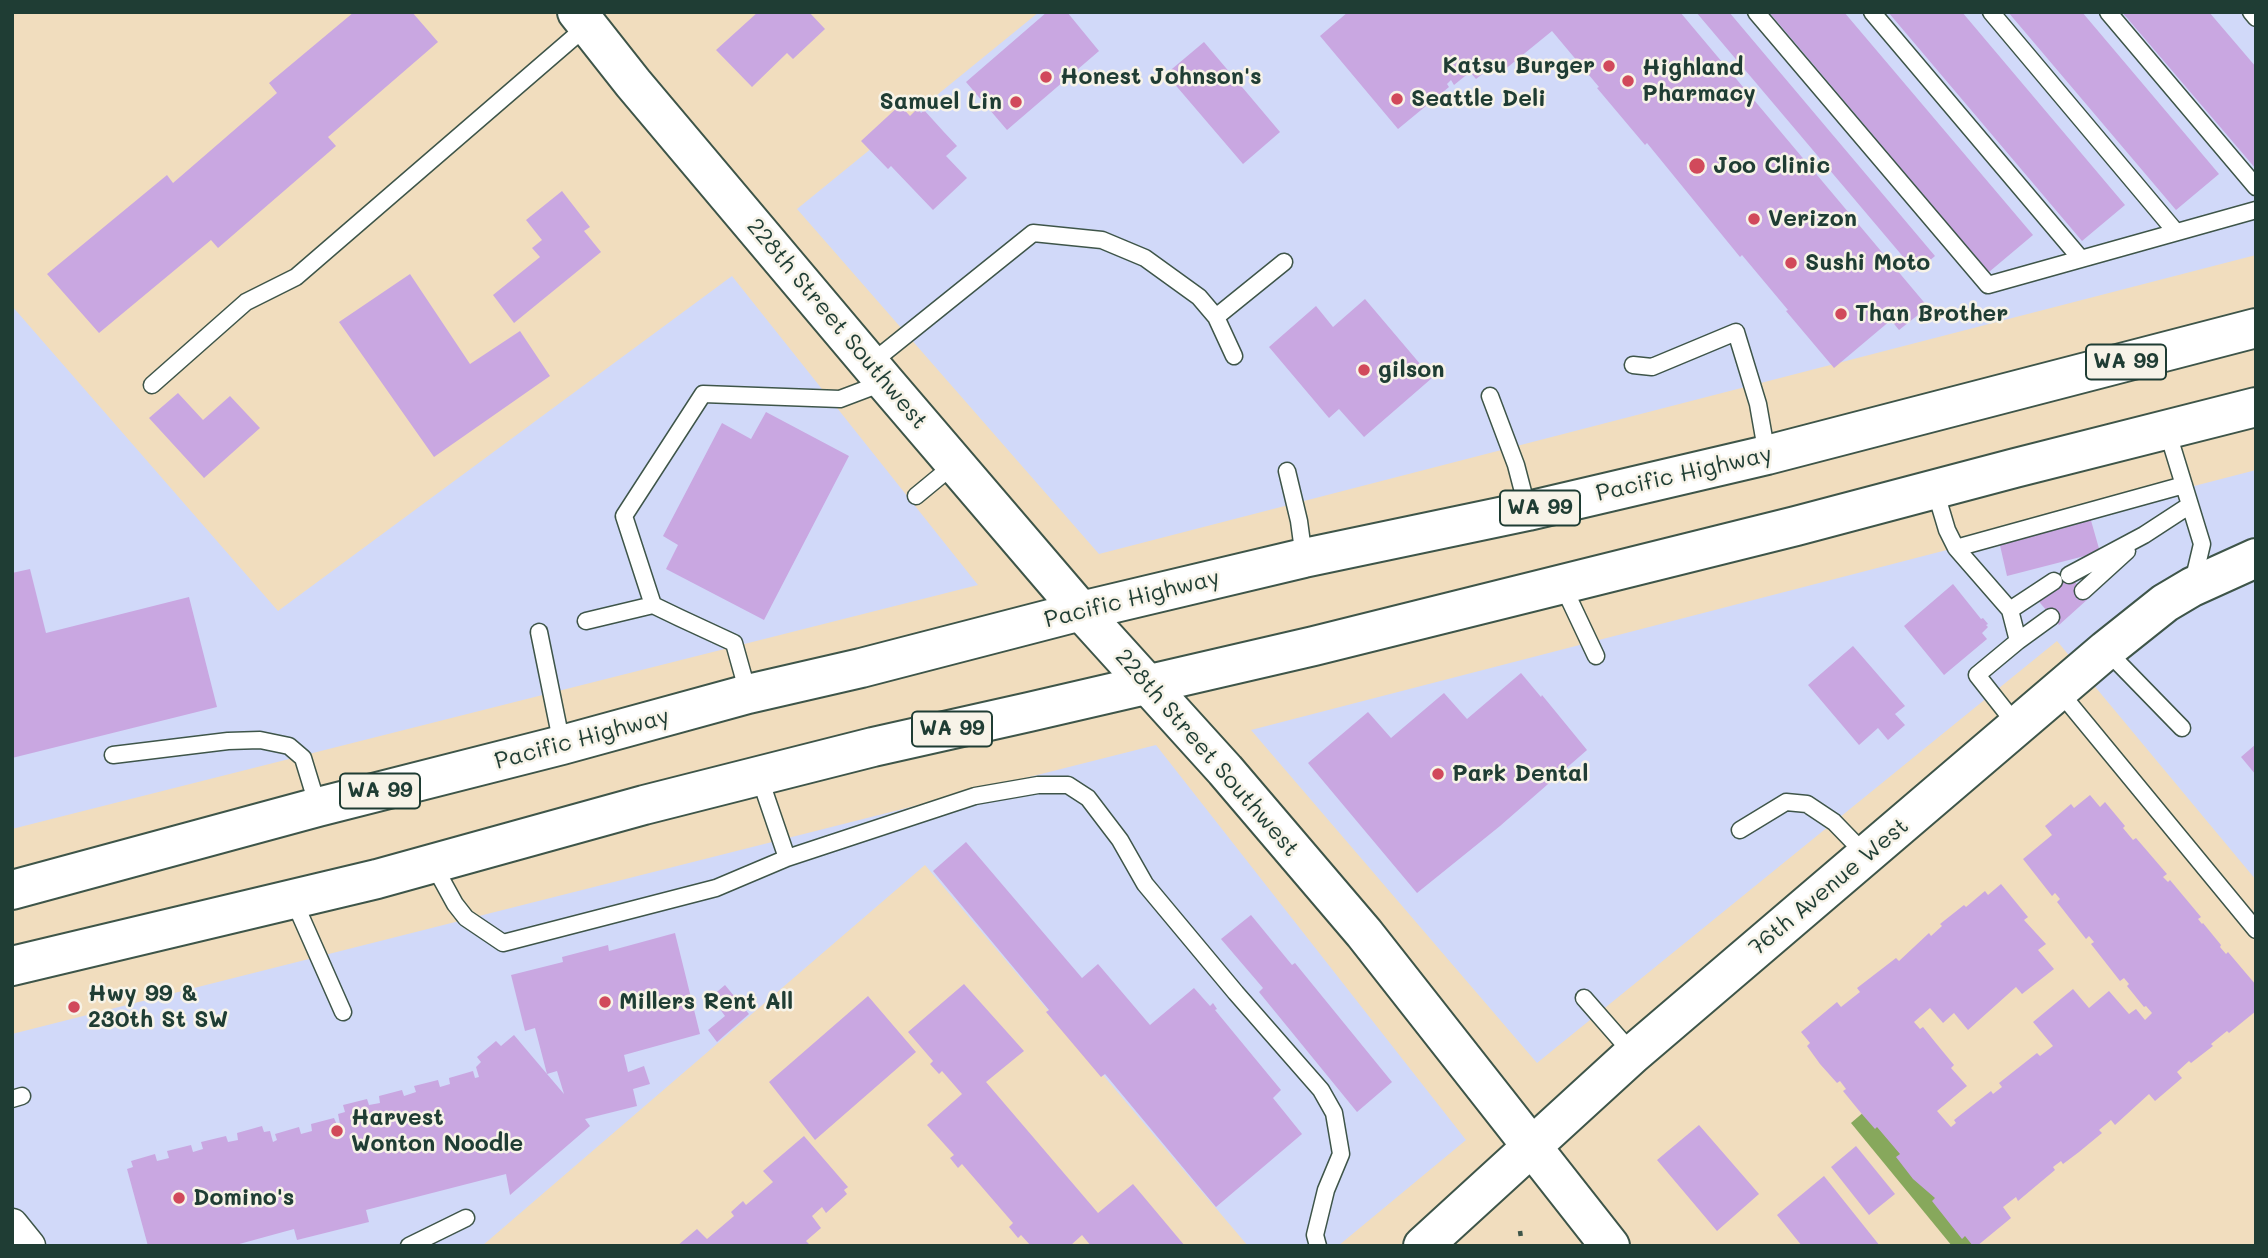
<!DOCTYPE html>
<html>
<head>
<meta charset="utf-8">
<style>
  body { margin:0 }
  #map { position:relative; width:2268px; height:1258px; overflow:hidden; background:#f1ddbe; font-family:Mali,sans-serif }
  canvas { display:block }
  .frame { position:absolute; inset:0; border:14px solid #1f3d34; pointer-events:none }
</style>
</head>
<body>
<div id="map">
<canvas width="2268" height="1258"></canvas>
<div class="frame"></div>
</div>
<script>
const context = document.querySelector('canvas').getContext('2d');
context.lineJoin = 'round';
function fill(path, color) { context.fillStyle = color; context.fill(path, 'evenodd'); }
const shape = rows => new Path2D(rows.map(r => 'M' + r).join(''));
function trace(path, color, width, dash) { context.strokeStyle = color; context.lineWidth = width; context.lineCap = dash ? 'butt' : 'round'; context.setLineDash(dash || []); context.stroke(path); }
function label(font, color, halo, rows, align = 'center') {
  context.font = font + ' Mali,sans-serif'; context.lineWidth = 5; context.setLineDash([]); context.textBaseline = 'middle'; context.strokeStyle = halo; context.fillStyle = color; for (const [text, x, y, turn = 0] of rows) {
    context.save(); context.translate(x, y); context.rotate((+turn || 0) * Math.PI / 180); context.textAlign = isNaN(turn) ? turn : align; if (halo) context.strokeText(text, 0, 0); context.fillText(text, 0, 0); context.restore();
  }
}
fill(shape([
  [1039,12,2256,12,2256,255,1099,554,797,209],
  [732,276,978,585,12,829,12,306,278,611],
  [2256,470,2256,880,2057,641,1537,1063,1251,730],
  [1156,745,1466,1140,1338,1246,1248,1246,925,865,482,1246,12,1246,12,1034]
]), '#d1d9f9');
fill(shape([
  [1865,1111,1977,1246,1952,1246,1851,1123]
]), '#87a85c');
fill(shape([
  [354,12,412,12,438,42,328,137,336,146,218,248,211,240,99,333,47,274,167,175,173,183,277,93,269,83],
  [758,12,809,12,825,29,793,59,787,53,752,87,716,50],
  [1047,12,1067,12,1099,51,1007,130,966,82],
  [1348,12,1680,12,1928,307,1899,330,1891,320,1834,368,1786,311,1788,310,1742,255,1740,257,1647,143,1645,145,1597,88,1599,87,1552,31,1498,75,1491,67,1476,79,1470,72,1454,85,1451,80,1447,84,1449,87,1398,129,1320,36],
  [1696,12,1729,12,1935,256,1916,272],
  [1769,12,1844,12,2033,235,1989,272],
  [1888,12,1962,12,2125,205,2082,241],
  [2008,12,2082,12,2219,174,2176,210],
  [2122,12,2209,12,2256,67,2256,169],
  [1204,42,1280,132,1243,164,1166,74],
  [900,105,910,116,918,108,921,113,924,110,943,131,957,146,946,156,967,178,933,210,891,166,888,169,861,141],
  [562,191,590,227,584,231,601,252,514,323,493,295,540,257,532,248,542,240,526,220],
  [410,274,470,364,520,331,550,376,434,457,339,322],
  [1365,299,1432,378,1364,437,1339,409,1329,418,1269,347,1316,306,1333,327],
  [178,393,203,420,230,396,260,428,204,478,149,418],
  [766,412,849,456,764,620,666,569,678,545,663,536,722,423,751,439],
  [2090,517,2100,552,2007,576,1999,541],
  [30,569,46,633,189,597,217,707,12,758,12,573],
  [2065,571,2089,598,2059,625,2035,597],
  [1953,584,1981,619,1983,618,1988,624,1986,625,1988,627,1982,633,1987,639,1944,675,1904,626],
  [1853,646,1905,706,1895,714,1905,725,1888,740,1878,728,1859,745,1808,685],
  [1521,673,1541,697,1542,695,1587,750,1500,826,1417,893,1308,763,1368,712,1391,738,1444,693,1467,719],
  [2256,744,2256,775,2241,757],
  [2090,795,2100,807,2105,802,2125,826,2123,828,2133,840,2136,838,2167,874,2163,877,2168,882,2170,880,2201,917,2198,919,2202,924,2203,923,2221,945,2220,947,2226,954,2228,952,2256,985,2256,1011,2229,1033,2227,1031,2211,1044,2213,1046,2191,1063,2189,1061,2177,1072,2182,1078,2155,1101,2149,1094,2115,1125,2111,1120,2099,1130,2102,1133,2079,1152,2063,1164,2061,1161,2053,1167,2055,1170,2018,1201,2016,1197,2003,1207,2011,1218,1977,1246,1973,1246,1965,1236,1962,1239,1932,1201,1935,1198,1913,1179,1896,1157,1900,1154,1877,1127,1875,1129,1861,1113,1843,1091,1846,1089,1840,1081,1837,1083,1820,1064,1807,1046,1810,1043,1801,1032,1837,1002,1841,1007,1860,992,1857,988,1896,958,1899,961,1929,933,1931,936,1942,926,1940,924,1964,905,1966,907,1985,891,1988,895,2001,884,2028,917,2024,920,2046,944,2038,950,2054,969,2022,994,2016,987,1968,1030,1954,1013,1943,1023,1930,1008,1914,1022,1920,1029,1923,1027,1935,1042,1954,1065,1951,1068,1967,1086,1937,1111,1951,1127,1956,1123,1954,1120,1991,1091,1993,1094,2002,1087,1999,1083,2037,1053,2040,1056,2053,1046,2033,1022,2073,989,2089,1008,2109,991,2129,1014,2136,1009,2145,1020,2152,1013,2146,1006,2144,1007,2127,986,2129,984,2124,978,2120,981,2091,944,2094,942,2089,936,2086,939,2057,902,2060,899,2055,893,2052,896,2023,859,2052,835,2045,826,2071,804,2074,808],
  [966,842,1082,978,1098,964,1150,1025,1194,988,1210,1006,1213,1003,1217,1009,1215,1010,1281,1090,1273,1098,1302,1134,1216,1207,1105,1074,1101,1077,1046,1012,1049,1010,933,871],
  [1251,915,1292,965,1295,963,1392,1082,1357,1112,1259,992,1263,988,1221,939],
  [675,933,700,1034,624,1055,628,1072,644,1066,650,1084,633,1089,637,1106,585,1119,590,1126,510,1195,506,1174,366,1210,369,1222,297,1240,294,1229,232,1246,148,1246,127,1169,133,1167,131,1161,155,1154,157,1161,169,1158,167,1151,191,1145,193,1152,203,1149,201,1142,226,1136,228,1142,238,1140,237,1133,262,1126,264,1132,270,1131,273,1142,277,1140,275,1134,299,1127,301,1134,312,1131,311,1124,334,1118,337,1125,340,1124,338,1114,345,1112,343,1105,367,1099,369,1105,380,1103,379,1096,402,1090,404,1096,416,1092,414,1086,438,1080,440,1087,450,1084,449,1078,473,1071,475,1078,479,1077,476,1067,481,1062,477,1057,496,1041,501,1046,514,1035,547,1074,535,1028,525,1031,511,975,563,962,562,957,608,945,609,951],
  [557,1071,564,1094,547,1074],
  [964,984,1024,1051,986,1082,1098,1213,1133,1184,1185,1246,1091,1246,1082,1235,1070,1246,1031,1246,1021,1235,1018,1238,1009,1227,1013,1223,962,1164,958,1168,950,1158,954,1155,927,1125,962,1094,942,1071,939,1074,930,1064,933,1061,908,1032],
  [725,985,749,1014,717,1042,708,1030,725,1016,711,997],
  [868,996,916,1052,815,1140,769,1082],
  [1699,1125,1759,1194,1717,1231,1657,1160],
  [804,1136,848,1187,844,1190,847,1194,826,1213,822,1207,812,1216,821,1228,806,1241,811,1246,677,1246,697,1229,707,1239,734,1216,731,1212,743,1201,746,1205,773,1182,763,1171],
  [1856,1146,1895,1194,1869,1215,1831,1167],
  [1824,1176,1880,1246,1802,1246,1777,1215]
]), '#c9a7e1');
const service = shape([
  [1756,12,1988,285,2256,210],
  [1872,12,2081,259],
  [1991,12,2176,232],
  [2108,12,2256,187],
  [2251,12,2256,18],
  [1216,317,1284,262],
  [870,364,1033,233,1102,240,1145,258,1199,297,1216,317,1234,356],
  [1633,365,1652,367,1736,332,1758,404,1767,455],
  [152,385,246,302,296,277,588,25],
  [1490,396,1516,465,1528,511],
  [2167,430,2202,544,2193,582],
  [1287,471,1299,521,1304,558],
  [1935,490,1947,530,1956,548,2184,485],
  [916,496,956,463],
  [1956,548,2010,610,2018,641,1977,675,2018,727],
  [2069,575,2144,535,2190,505],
  [1562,584,1596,656],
  [2083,591,2127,551],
  [653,605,624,516,703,394,840,399,885,382],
  [2010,610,2054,581],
  [586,621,653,605,680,618,734,643,748,693],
  [539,632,562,745],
  [2018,641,2051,617],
  [2106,650,2182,728],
  [2059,691,2256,930],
  [113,755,228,741,260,740,289,746,303,758,318,807],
  [759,776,787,858],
  [1740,830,1786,802,1807,804,1834,822,1866,855],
  [433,864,455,904,466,918,503,943,716,888,787,858,975,796,1038,785,1068,785,1088,798,1120,840,1145,884,1236,993,1321,1090,1334,1113,1341,1154,1326,1190,1315,1235,1318,1246],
  [293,899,343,1012],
  [1584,998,1633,1054],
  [12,1099,22,1096],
  [409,1246,466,1218]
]);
const minor = shape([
  [12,1225,29,1246]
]);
const tertiary = shape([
  [577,12,633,83,885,382,1081,611,1225,770,1364,933,1610,1246],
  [1423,1246,1633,1054,2106,650,2165,603,2192,587,2256,558]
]);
const trunk = shape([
  [12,890,318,807,562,745,748,694,861,668,1081,611,1304,558,1528,511,1767,455,2256,328],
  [12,966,377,879,644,805,873,747,1029,712,1314,646,1796,526,2015,468,2256,407]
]);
trace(service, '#3e5549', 19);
trace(minor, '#3e5549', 35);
trace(tertiary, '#3e5549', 42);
trace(trunk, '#3e5549', 42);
trace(shape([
  [1520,1231,1521,1238]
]), '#3e5549', 4.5, [5, 5]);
trace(service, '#fff', 16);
trace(minor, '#fff', 32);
trace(tertiary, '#fff', 38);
trace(trunk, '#fff', 38);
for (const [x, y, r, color] of [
  [1609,66,7,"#d1495b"],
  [1046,77,7,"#d1495b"],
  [1628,81,7,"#d1495b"],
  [1397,99,7,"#d1495b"],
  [1016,102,7,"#d1495b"],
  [1697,166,9,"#d1495b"],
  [1754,219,7,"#d1495b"],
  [1791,263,7,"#d1495b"],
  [1841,314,7,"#d1495b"],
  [1364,370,7,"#d1495b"],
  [1438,774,7,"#d1495b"],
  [605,1002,7,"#d1495b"],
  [74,1007,7,"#d1495b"],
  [337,1131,7,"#d1495b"],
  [179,1198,7,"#d1495b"]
]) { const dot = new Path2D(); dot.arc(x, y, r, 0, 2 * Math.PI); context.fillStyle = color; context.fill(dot); trace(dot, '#f7f3e8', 2.5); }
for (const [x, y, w] of [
  [2126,362,80],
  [1540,508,80],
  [952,729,80],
  [380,791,80]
]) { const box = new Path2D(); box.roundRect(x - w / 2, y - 17.5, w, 35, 5); context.fillStyle = '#f7f3e8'; context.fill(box); trace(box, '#1f3d34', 2); }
label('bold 21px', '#1f3d34', null, [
  ["WA 99",2126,362],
  ["WA 99",1540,508],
  ["WA 99",952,729],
  ["WA 99",380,791]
]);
label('bold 23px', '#1f3d34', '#f7f3e8', [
  ["Katsu Burger",1595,66,"right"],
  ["Highland",1642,68],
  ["Pharmacy",1642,94],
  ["Honest Johnson's",1060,77],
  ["Seattle Deli",1411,99],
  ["Samuel Lin",1002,102,"right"],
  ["Joo Clinic",1713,166],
  ["Verizon",1768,219],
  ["Sushi Moto",1805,263],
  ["Than Brother",1855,314],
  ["gilson",1378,370],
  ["Park Dental",1452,774],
  ["Hwy 99 &",88,994],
  ["230th St SW",88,1020],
  ["Millers Rent All",619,1002],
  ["Harvest",351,1118],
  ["Wonton Noodle",351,1144],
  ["Domino's",193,1198]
], 'left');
label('23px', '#1f3d34', '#f7f3e8', [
  ["228th Street Southwest",837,324,50],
  ["Pacific Highway",1684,474,-13],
  ["Pacific Highway",1132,599,-14],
  ["Pacific Highway",582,739,-15],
  ["228th Street Southwest",1207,753,49],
  ["76th Avenue West",1829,887,-40]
]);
</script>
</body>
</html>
